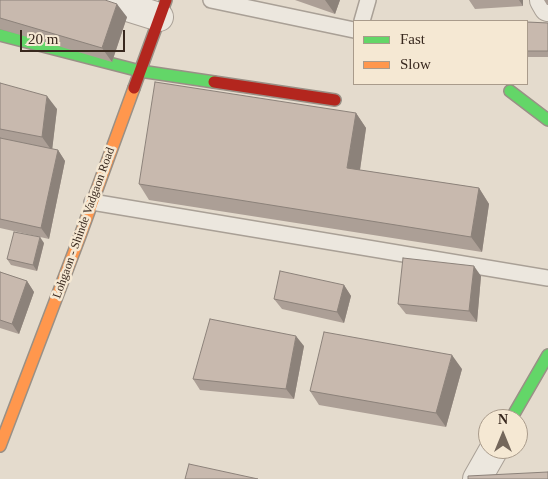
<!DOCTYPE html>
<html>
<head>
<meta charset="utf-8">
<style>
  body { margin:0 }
  #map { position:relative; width:548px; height:479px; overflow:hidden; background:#e4dbcd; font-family:"Times New Roman",serif }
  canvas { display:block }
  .legend { position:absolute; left:353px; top:20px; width:175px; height:65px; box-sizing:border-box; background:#f5e8d3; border:1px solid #a99b8b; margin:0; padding:6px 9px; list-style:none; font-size:15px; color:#38281e }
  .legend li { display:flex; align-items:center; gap:10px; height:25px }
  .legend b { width:25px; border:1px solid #a99b8b }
  .north { position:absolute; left:478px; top:409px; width:50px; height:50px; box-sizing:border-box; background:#f5e8d3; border:1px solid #a99b8b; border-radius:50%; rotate:0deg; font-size:14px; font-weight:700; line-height:20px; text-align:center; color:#38281e }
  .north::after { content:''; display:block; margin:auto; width:18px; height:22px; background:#74675b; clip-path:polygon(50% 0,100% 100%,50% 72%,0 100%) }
  .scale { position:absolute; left:20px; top:30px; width:105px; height:22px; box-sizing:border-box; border:2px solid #38281e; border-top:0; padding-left:6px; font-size:15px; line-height:18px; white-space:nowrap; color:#38281e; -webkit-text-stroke:4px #f5e8d3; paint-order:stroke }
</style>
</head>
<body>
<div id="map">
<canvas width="548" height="479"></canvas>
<ul class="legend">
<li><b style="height:6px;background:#63d668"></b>Fast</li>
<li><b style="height:6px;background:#ff974d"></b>Slow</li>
</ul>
<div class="north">N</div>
<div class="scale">20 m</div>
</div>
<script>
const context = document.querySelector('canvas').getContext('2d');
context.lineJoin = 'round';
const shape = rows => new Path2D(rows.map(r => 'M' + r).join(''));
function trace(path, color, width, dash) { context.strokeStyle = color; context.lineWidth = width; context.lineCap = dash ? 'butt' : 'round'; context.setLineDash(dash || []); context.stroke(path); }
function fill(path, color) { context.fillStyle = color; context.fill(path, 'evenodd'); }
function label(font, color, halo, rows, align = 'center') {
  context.font = font + ' "Times New Roman",serif'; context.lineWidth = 5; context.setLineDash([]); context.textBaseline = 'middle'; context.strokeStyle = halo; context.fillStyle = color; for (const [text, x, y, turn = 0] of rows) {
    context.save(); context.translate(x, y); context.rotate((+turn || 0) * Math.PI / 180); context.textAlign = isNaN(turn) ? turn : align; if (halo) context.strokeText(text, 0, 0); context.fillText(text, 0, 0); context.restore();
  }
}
const lane = shape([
  [211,0,354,30],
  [362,21,368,0],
  [92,202,548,278]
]);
const street = shape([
  [105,0,159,17],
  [544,0,548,7],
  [477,479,494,449]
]);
const fast = shape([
  [0,35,140,71,214,82],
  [510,91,548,120],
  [511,419,548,355]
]);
const slow = shape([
  [0,446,80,236,134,88]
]);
const jam = shape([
  [214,82,335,100],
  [134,88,166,0]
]);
trace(lane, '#a9a096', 18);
trace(street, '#a9a096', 30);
trace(fast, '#999086', 14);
trace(slow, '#999086', 14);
trace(jam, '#999086', 14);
trace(lane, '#ece7de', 15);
trace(street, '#ece7de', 28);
trace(fast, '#63d668', 11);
trace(slow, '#ff974d', 11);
trace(jam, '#b3261e', 11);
fill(shape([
  [0,0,127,17,112,62,0,29],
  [295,0,340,0,335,14],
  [469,0,523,0,523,6,475,9],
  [544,0,548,0,548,5,547,5],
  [527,22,548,23,548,57,528,57,527,54],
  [0,83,57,109,52,149,58,150,65,161,49,239,0,228],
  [356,113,366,128,360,170,479,188,489,204,482,252,149,200,139,184],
  [44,243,37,271,11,265,7,259],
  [0,272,27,281,34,292,19,334,0,328],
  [481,276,477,322,406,314,398,304],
  [344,285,351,296,344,323,282,309,274,299],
  [304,346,294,399,200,390,193,379],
  [462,369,446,427,319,405,310,391]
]), '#ac9f96');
fill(shape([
  [325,0,340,0,335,14],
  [519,0,523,0,523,6],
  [117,4,127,17,112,62,102,48],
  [47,96,57,109,52,151,42,137],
  [356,113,366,128,358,183,347,168],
  [58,150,65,161,49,239,41,228],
  [479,188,489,204,482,252,471,237],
  [40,237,44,243,37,271,33,265],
  [474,266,481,276,477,322,469,311],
  [27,281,34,292,19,334,12,324],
  [344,285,351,296,344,323,337,312],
  [296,336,304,346,294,399,286,389],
  [452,355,462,369,446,427,436,413]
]), '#8c827a');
const building = shape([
  [0,0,105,0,117,4,102,48,0,18,0,0],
  [527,22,548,23,548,51,527,51,527,22],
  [155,82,356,113,347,168,479,188,471,237,139,184,155,82],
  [0,83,47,96,42,137,0,129,0,83],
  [0,138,58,150,41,228,0,219,0,138],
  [14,232,40,237,33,265,7,259,14,232],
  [403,258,474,266,469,311,398,304,403,258],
  [280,271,344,285,337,312,274,299,280,271],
  [0,272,27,281,12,324,0,320,0,272],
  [210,319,296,336,286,389,193,379,210,319],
  [324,332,452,355,436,413,310,391,324,332],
  [189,464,258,479,185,479,189,464],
  [548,472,548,479,468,479,468,476,548,472]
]);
fill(building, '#c8b9ae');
trace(building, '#8c827a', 1);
label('12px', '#38281e', '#f5e8d3', [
  ["Lohgaon - Shinde Vadgaon Road",84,223,-70]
]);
</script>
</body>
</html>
